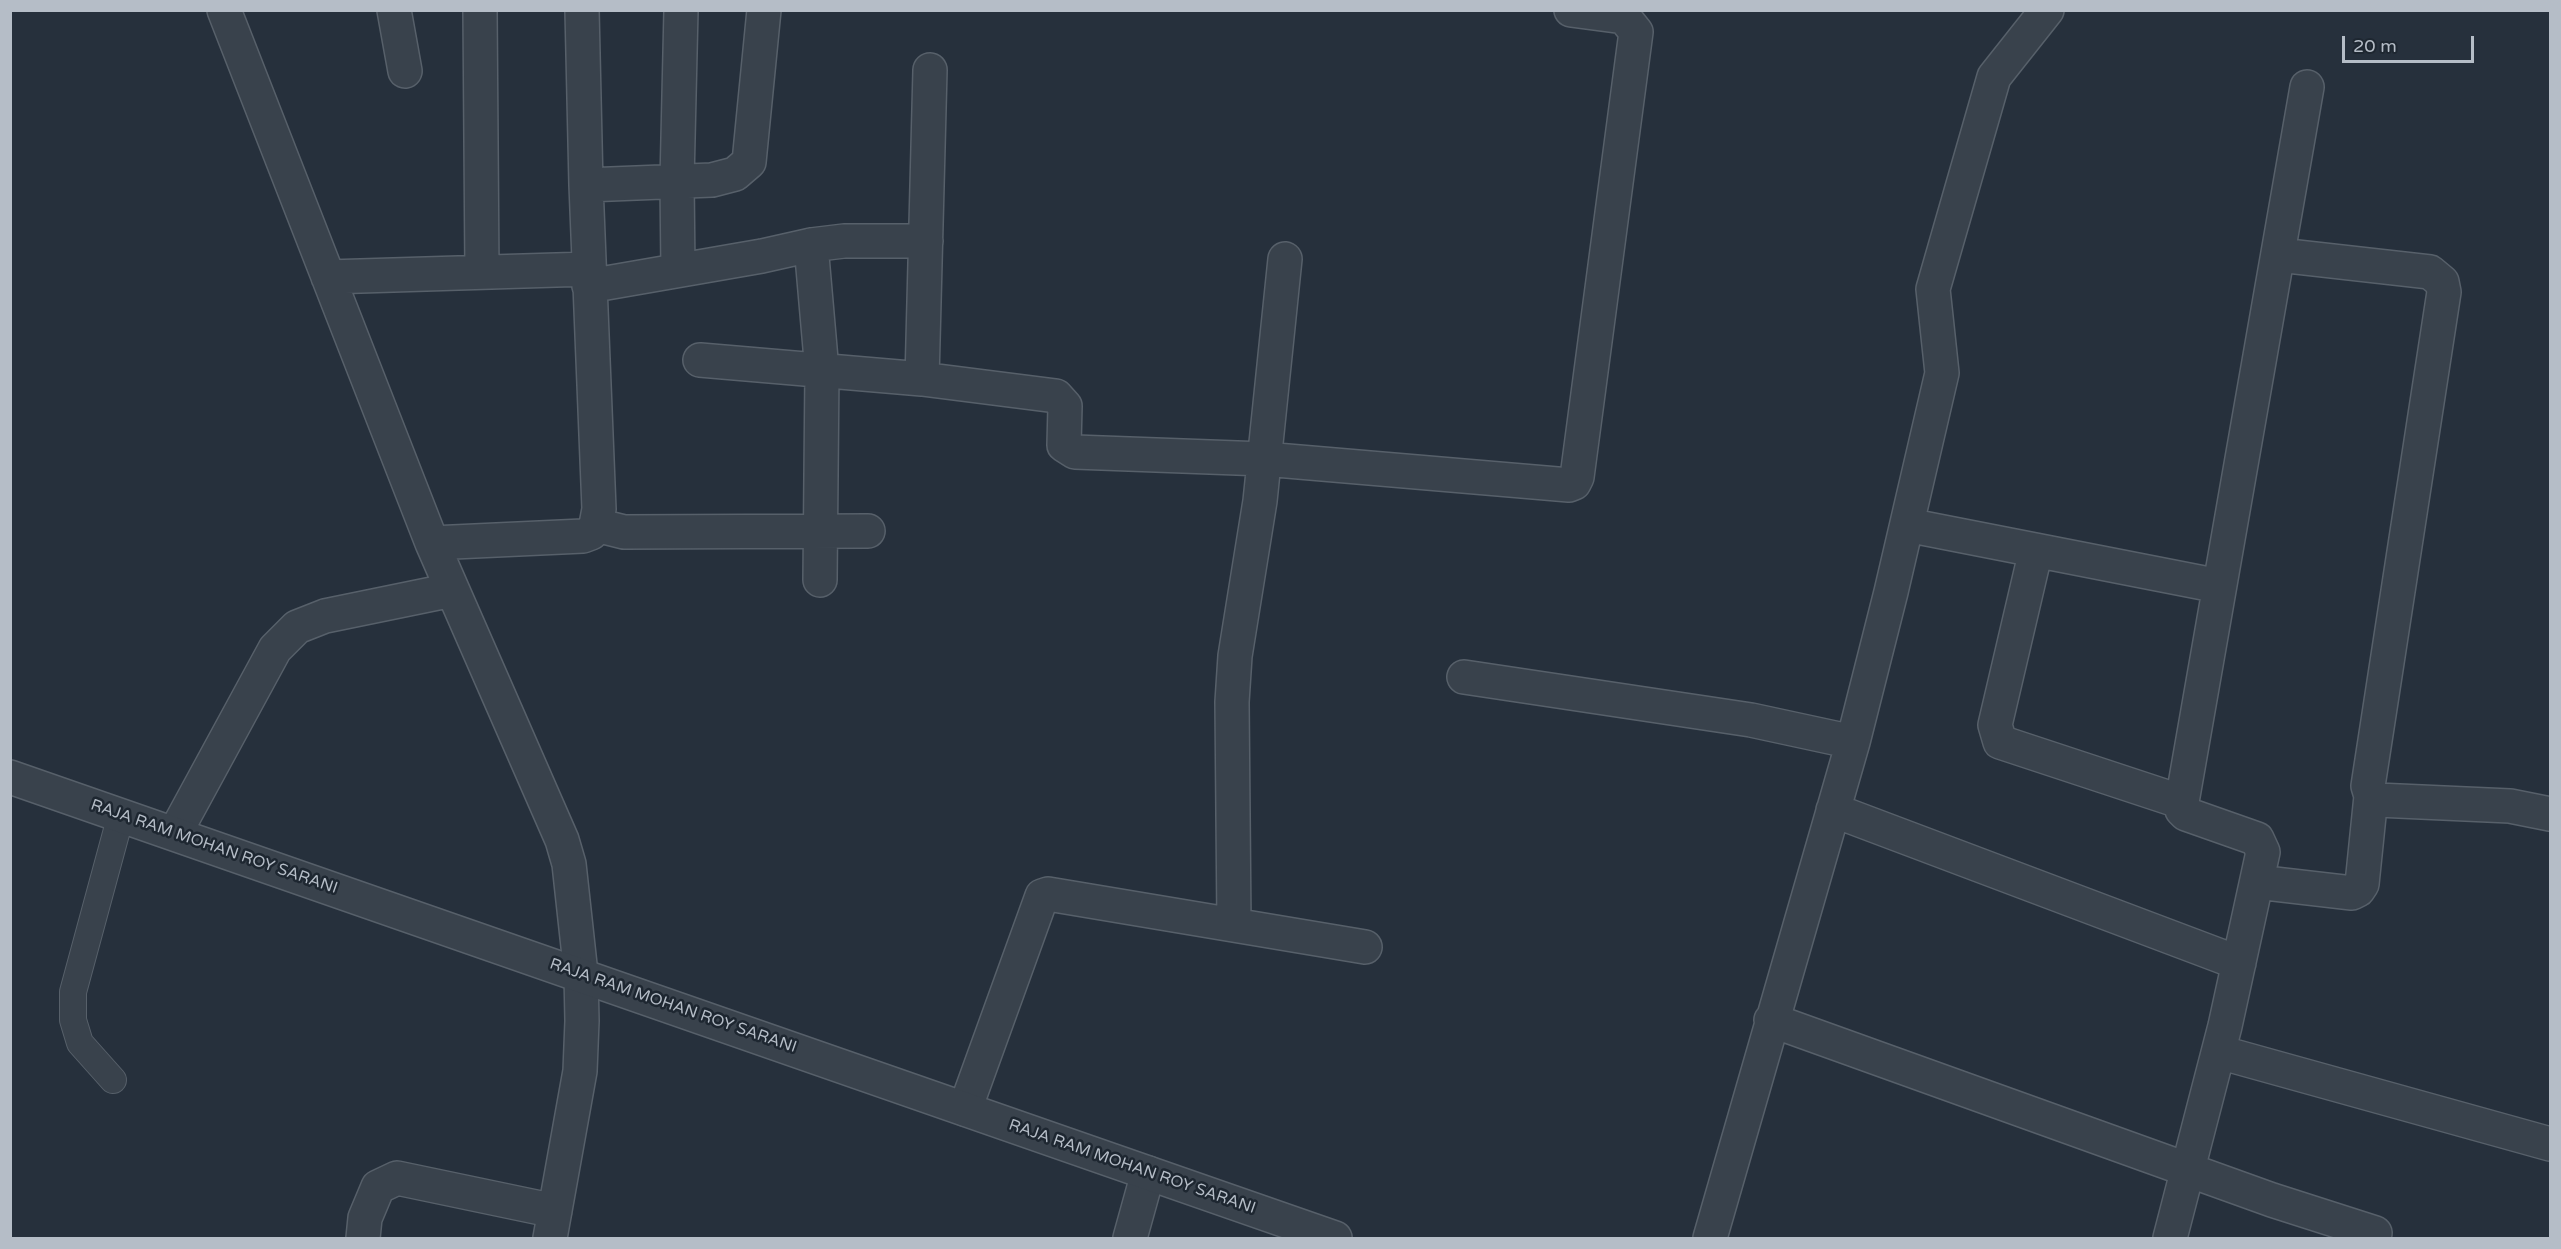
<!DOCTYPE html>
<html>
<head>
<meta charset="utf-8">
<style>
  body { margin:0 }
  #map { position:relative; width:2561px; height:1249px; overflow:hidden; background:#26303c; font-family:"Varela Round",sans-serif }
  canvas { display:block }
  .frame { position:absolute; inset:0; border:12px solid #b5bdc7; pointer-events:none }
  .scale { position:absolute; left:2342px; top:36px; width:132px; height:27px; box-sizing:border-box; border:3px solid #b5bdc7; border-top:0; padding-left:8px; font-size:18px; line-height:21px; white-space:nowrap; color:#b5bdc7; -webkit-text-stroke:4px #1e2731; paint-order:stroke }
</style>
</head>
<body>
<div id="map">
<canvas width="2561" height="1249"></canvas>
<div class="frame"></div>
<div class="scale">20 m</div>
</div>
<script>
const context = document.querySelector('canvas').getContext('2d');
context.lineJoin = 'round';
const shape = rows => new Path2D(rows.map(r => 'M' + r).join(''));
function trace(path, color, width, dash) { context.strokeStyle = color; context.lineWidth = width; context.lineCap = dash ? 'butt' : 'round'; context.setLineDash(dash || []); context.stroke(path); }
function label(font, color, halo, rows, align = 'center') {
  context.font = font + ' "Varela Round",sans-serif'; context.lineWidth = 5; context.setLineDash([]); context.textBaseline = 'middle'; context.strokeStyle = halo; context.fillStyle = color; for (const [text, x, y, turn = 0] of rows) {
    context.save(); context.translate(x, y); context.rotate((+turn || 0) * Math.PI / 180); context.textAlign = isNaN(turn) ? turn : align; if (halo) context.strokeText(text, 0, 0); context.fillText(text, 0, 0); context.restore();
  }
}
const service = shape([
  [113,1080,80,1043,73,1020,73,992,121,815]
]);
const minor = shape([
  [224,10,432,543,562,840,569,864,581,974,582,1021,580,1071,550,1238],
  [394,10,405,71],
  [480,10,482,272],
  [586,185,712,180,735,174,749,162,764,10],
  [811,245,822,371,820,580],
  [2279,255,2430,272,2442,282,2444,292,2368,786,2371,796,2377,800,2510,806,2550,814],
  [678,270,677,181,681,10],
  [328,277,589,269],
  [589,286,762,256,811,245,844,241,926,241],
  [700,360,922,379,1056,396,1065,406,1064,445,1075,452,1264,459,1569,485,1574,483,1577,477,1636,32,1624,17,1571,10],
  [922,379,930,70],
  [596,525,624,532,868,531],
  [1907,525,2219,586],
  [432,543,583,536,591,533,596,525,599,509,586,185,582,10],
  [2036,550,1995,725,2000,742,2182,802],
  [1464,677,1751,720,1853,742],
  [1833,810,2239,963],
  [175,833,275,649,297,627,325,616,452,590],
  [2257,882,2352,893,2358,890,2362,884,2371,796],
  [1234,925,1232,702,1235,656,1260,501,1285,259],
  [1771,1020,2272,1200,2375,1233],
  [2219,1052,2550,1144],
  [965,1109,1042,896,1048,894,1365,947],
  [363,1238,365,1218,378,1187,397,1178,555,1211],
  [1130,1238,1148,1173],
  [1710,1238,1853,742,1891,592,1942,373,1933,289,1994,77,2047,10],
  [2170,1238,2225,1026,2263,852,2257,839,2186,814,2182,810,2182,802,2307,87]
]);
const tertiary = shape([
  [10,777,1335,1238]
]);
trace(service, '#57606a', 28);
trace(minor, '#57606a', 36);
trace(tertiary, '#57606a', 36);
trace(service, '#39424c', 26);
trace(minor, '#39424c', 33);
trace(tertiary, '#39424c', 33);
label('16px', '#b5bdc7', '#1e2731', [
  ["RAJA RAM MOHAN ROY SARANI",214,847,19],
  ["RAJA RAM MOHAN ROY SARANI",673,1006,19],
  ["RAJA RAM MOHAN ROY SARANI",1132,1167,19]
]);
</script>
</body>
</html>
